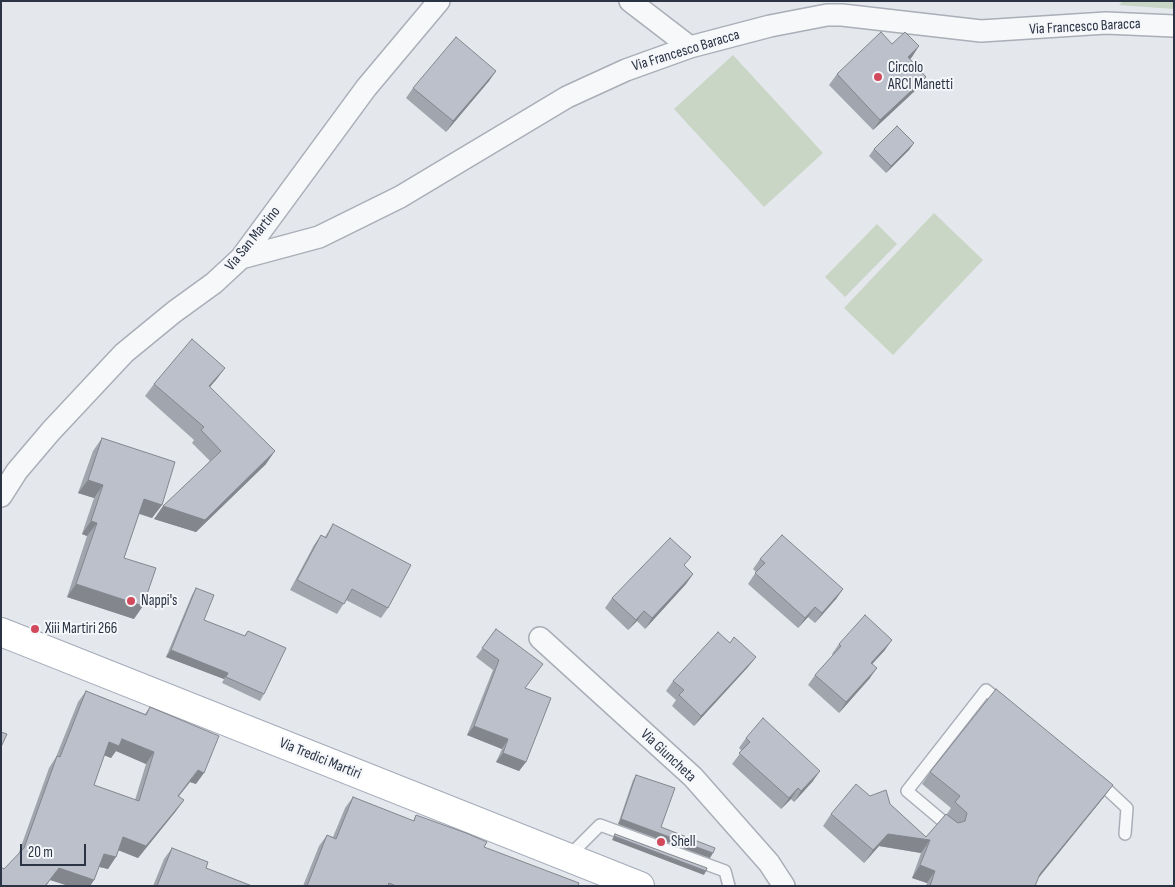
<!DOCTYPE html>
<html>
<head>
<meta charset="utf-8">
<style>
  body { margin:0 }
  #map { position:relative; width:1175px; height:887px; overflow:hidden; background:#e4e7ec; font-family:"Sofia Sans Condensed",sans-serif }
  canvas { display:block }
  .frame { position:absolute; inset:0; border:2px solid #2b3445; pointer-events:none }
  .scale { position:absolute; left:20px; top:844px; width:66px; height:22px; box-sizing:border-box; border:2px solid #2b3445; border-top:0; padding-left:6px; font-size:15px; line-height:18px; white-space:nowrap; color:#2b3445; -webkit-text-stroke:4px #f4f6f9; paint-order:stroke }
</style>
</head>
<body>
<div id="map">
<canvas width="1175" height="887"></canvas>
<div class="frame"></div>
<div class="scale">20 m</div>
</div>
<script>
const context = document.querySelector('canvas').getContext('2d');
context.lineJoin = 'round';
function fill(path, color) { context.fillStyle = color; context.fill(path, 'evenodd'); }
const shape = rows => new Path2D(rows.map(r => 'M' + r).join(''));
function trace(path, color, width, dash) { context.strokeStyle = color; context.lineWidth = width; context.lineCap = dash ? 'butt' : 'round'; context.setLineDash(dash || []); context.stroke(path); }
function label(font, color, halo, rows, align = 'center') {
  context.font = font + ' "Sofia Sans Condensed",sans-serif'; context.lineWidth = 4; context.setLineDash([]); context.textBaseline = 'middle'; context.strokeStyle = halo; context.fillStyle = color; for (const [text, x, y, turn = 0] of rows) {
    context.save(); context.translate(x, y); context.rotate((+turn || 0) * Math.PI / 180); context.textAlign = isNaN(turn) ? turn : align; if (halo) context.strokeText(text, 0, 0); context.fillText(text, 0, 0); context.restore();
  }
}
fill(shape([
  [1123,1,1174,1,1174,9,1119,5],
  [733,55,823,153,764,207,674,109],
  [934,213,983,260,893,355,844,308],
  [877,224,897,244,845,297,825,277]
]), '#c9d6c5');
const lane = shape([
  [1098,781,1127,808,1125,834],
  [951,828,907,791,986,690,1002,703],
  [568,857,600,825,725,871,729,886]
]);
const street = shape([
  [630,1,690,47],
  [241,258,319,237,400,197,567,97,626,70,690,47,770,26,827,15,842,15,981,31,1106,23,1174,26],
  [1,496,17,471,51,431,124,353,174,312,214,283,241,258,366,88,439,1],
  [540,638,693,777,769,863,784,886]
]);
const primary = shape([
  [1,632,640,886]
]);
trace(lane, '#a9aeb7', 14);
trace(street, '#a9aeb7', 24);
trace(primary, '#a3abb8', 30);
trace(lane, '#f7f8fa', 11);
trace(street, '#f7f8fa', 21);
trace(primary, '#fff', 28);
fill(shape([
  [892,44,912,57,910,59,926,77,919,87,873,130,829,85,837,74],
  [496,71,489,81,446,132,406,98,413,88],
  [914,143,909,150,886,173,869,156,874,149],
  [225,368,210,387,266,464,196,532,154,519,210,461,192,443,194,440,145,396,154,384],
  [102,438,162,505,152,518,139,514,124,558,134,619,67,597,87,536,82,534,94,498,78,493,93,451],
  [333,524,388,608,381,618,346,600,337,614,290,590,314,545,321,535,325,537],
  [760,559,843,589,836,599,815,623,808,617,798,628,748,584,756,572,753,569],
  [685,566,693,574,686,584,645,629,637,621,628,630,605,608,612,598],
  [196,588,204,620,244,636,248,631,264,694,260,701,222,683,224,679,166,657,192,595],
  [496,629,526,688,526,762,519,771,496,762,502,749,467,735,493,670,476,657],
  [730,643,756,657,748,667,694,726,672,706,676,700,666,691,673,681],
  [839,644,885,650,872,664,870,678,839,713,808,685,815,675,833,655,832,654],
  [86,691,145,714,150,707,196,784,190,782,178,797,184,800,176,811,138,858,119,850,108,869,99,867,94,880,90,886,69,886,50,880,4,869,18,855,49,768,56,757,78,702],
  [116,751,146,764,135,800,94,785,104,755,111,758],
  [746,738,813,781,794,802,791,799,781,809,732,764,742,751,739,748],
  [930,772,1104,797,1038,878,1035,886,926,886,927,883,912,878,921,853,879,846,864,863,823,826,831,814,870,796,890,804,926,837,947,814,951,808,922,784],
  [636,775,661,827,710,858,618,824,633,780],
  [353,797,413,821,416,815,484,847,578,886,303,886,319,846,327,835,333,837,345,808],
  [172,848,206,868,252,886,153,886,164,859]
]), '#a1a5ae');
fill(shape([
  [919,46,912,57,901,68,908,57],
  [496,71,489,81,446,132,453,121],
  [926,77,919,87,873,130,880,120],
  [914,143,909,150,886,173,891,166],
  [225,368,216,380,200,398,209,386],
  [275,451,266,464,196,532,154,519,163,506],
  [88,480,103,485,94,498,78,493],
  [144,499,162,505,152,518,135,512],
  [91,521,97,523,87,536,82,534],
  [693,574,686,584,645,629,652,618],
  [76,584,143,606,134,619,67,597],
  [843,589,836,599,815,623,822,613],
  [815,607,808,617,798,628,805,618],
  [644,611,637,621,628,630,636,620],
  [892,640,885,650,864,673,871,663],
  [171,650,228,673,224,679,166,657],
  [756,657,748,667,694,726,701,716],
  [877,668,870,678,839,713,846,702],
  [474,726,508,739,502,749,467,735],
  [122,739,154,752,146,764,116,751,111,758,101,754,109,742],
  [503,753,526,762,519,771,496,762],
  [198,770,204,773,196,784,190,782,170,808],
  [820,771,813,781,794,802,801,791],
  [1113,785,1104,797,1032,886,1040,874],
  [798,788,791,799,781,809,789,798],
  [184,800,176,811,138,858,115,849,123,837],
  [621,819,713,853,710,858,618,824],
  [888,834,930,840,921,853,879,846,864,863,873,850],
  [614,836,706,871,704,875,612,840],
  [104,854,116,857,108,869,96,866],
  [920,865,935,871,927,883,912,878],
  [59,868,94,880,90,886,69,886,50,880,46,886,45,886]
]), '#83868d');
const building = shape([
  [881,32,892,44,905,32,919,46,908,57,926,77,880,120,837,74,881,32],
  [456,37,496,71,453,121,413,88,456,37],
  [897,126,914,143,891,166,874,149,897,126],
  [192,339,225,368,209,386,275,451,205,520,163,506,221,451,201,430,204,427,154,384,192,339],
  [102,438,175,462,162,505,144,499,124,558,156,568,143,606,76,584,97,523,91,521,103,485,88,480,102,438],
  [333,524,411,565,388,608,352,589,344,604,297,580,321,535,326,538,333,524],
  [782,535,843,589,822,613,815,607,805,618,755,573,765,563,760,559,782,535],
  [670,538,691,557,684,565,693,574,652,618,644,611,636,620,612,598,670,538],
  [196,588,214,595,204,620,245,636,248,631,286,648,264,694,226,677,228,673,171,650,196,588],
  [865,615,892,640,871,663,877,668,846,702,815,675,841,646,839,644,865,615],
  [496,629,543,664,525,688,551,698,526,762,503,753,508,739,474,726,499,660,482,648,496,629],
  [718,632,730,643,734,637,756,657,701,716,679,695,684,690,673,681,718,632],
  [996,689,1113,785,1040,874,1035,886,930,886,935,871,920,865,930,840,888,834,873,850,831,814,856,784,870,796,886,790,890,804,926,837,946,814,958,823,965,821,967,813,955,802,960,796,930,772,996,689],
  [86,691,146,715,150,707,219,736,204,773,198,770,178,796,184,800,146,846,123,837,116,857,104,854,94,880,59,868,45,886,1,886,1,867,4,869,24,848,57,756,60,757,86,691],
  [122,739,154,752,139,801,94,785,109,742,119,746,122,739],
  [763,718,820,771,801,791,798,788,789,798,739,753,750,742,746,738,763,718],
  [1,732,7,734,1,747,1,732],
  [636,775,675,788,661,827,715,848,713,853,621,819,636,775],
  [353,797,414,821,416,815,466,833,487,842,484,847,579,883,578,886,396,886,389,883,388,884,390,886,307,886,327,835,336,839,353,797],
  [615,834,707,868,706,871,614,836,615,834],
  [172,848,208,862,206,868,252,886,157,886,172,848]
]);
fill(building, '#bbc0ca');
trace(building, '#83868d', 1);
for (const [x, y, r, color] of [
  [878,77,5,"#d1495b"],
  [131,601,5,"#d1495b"],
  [35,629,5,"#d1495b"],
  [661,842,5,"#d1495b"]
]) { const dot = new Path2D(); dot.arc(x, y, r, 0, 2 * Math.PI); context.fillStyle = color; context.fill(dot); trace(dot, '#f4f6f9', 2); }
label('15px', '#2b3445', '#f4f6f9', [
  ["Via Francesco Baracca",1085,27,-3],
  ["Via Francesco Baracca",686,51,-17],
  ["Via San Martino",253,239,-51],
  ["Via Giuncheta",668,756,43],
  ["Via Tredici Martiri",320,759,22]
]);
label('15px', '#2b3445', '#f4f6f9', [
  ["Circolo",888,68],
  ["ARCI Manetti",888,85],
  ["Nappi's",141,601],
  ["Xiii Martiri 266",45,629],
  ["Shell",671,842]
], 'left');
</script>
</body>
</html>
